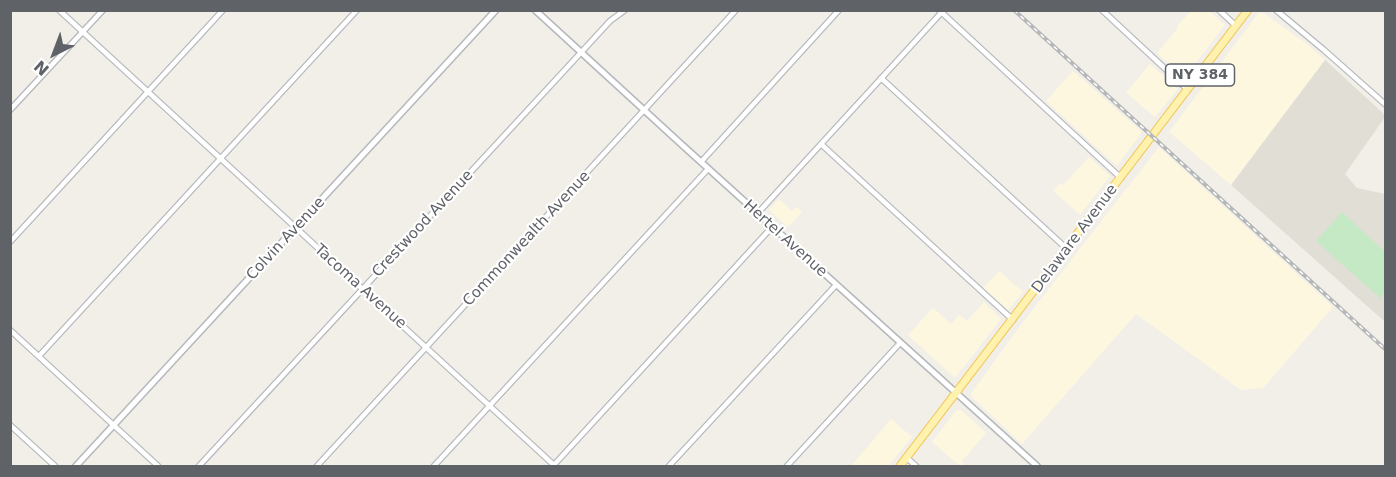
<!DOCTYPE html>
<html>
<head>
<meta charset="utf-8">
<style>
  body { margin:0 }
  #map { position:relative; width:1396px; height:477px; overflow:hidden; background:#f1efe8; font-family:"DejaVu Sans",sans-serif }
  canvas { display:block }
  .frame { position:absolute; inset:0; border:12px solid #5f6368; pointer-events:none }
  .north { position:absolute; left:24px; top:24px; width:60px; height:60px; -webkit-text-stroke:4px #fff; paint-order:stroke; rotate:222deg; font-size:16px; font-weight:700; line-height:24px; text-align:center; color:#5f6368 }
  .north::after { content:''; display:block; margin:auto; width:21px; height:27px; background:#5f6368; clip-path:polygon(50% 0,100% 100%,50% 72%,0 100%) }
</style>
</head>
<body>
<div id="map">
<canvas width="1396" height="477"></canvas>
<div class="frame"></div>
<div class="north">N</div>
</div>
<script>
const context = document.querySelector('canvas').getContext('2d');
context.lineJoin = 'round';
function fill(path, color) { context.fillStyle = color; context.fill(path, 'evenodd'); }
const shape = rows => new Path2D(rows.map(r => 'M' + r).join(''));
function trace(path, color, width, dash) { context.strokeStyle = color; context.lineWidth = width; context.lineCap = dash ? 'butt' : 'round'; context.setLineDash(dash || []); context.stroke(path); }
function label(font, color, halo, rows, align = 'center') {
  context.font = font + ' "DejaVu Sans",sans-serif'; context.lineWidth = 4.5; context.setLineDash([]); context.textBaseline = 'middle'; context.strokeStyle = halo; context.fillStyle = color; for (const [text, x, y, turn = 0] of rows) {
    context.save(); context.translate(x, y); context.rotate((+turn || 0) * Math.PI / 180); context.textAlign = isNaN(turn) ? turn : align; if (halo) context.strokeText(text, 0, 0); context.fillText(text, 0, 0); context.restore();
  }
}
fill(shape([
  [1191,11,1209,11,1225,25,1184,78,1157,53,1178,28,1177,26],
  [1260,11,1307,44,1325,60,1231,185,1169,132],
  [1150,64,1178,89,1155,117,1126,93],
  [1073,71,1142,132,1117,166,1046,101],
  [1159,147,1333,307,1263,388,1241,390,1136,314,1022,444,970,395,1017,330],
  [1089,157,1110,176,1080,215,1053,191,1060,183,1063,185],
  [779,199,792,211,797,207,802,212,788,227,769,210],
  [999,271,1023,292,1008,310,983,288],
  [984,302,1001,319,955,378,908,335,933,308,951,324,959,315,967,321],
  [958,410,961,410,986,433,961,462,966,466,960,466,932,442,955,412],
  [891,419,912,437,888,466,854,466,852,465]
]), '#fef7e0');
fill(shape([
  [1325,60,1385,115,1385,117,1345,174,1357,188,1385,194,1385,322,1231,185]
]), '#e1ded6');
fill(shape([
  [1342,212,1385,252,1385,291,1380,298,1316,241]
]), '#c5e8c5');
const minor = shape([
  [59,10,555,466],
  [939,10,1121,178],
  [1102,10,1188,90],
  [1219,10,1236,26],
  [1276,10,1324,50,1386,105],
  [881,78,1067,249],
  [10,110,103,10],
  [821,144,1013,320],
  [701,162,839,10],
  [757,214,941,13],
  [10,242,223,10],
  [10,330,158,466],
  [39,356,357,10],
  [10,425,55,466],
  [907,458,916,466],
  [199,466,587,46,610,21,625,10],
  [317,466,736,10],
  [434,466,708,169],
  [553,466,772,227],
  [669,466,836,285],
  [787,466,900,343]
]);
const tertiary = shape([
  [535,10,680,143,1037,466],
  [76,466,496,10]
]);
const primary = shape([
  [900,466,1248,10]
]);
trace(minor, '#b5b8bc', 7);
trace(tertiary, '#b5b8bc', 8);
trace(primary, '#f2c960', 9);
trace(minor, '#fff', 4.5);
trace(tertiary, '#fff', 5);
trace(primary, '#fff2af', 7);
const rail = shape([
  [1014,10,1386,350]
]);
trace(rail, '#b6b7b8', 4);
trace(rail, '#fff', 1.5, [4.5]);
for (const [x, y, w] of [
  [1200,75,69]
]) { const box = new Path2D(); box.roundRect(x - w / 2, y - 11, w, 22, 4.5); context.fillStyle = '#fff'; context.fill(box); trace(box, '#5f6368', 1.5); }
label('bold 14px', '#5f6368', null, [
  ["NY 384",1200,75]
]);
label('15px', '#5f6368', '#fff', [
  ["Crestwood Avenue",423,224,-47],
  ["Colvin Avenue",286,239,-47],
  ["Commonwealth Avenue",527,239,-47],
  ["Hertel Avenue",785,239,42],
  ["Delaware Avenue",1075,239,-53],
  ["Tacoma Avenue",360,287,42]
]);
</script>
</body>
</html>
